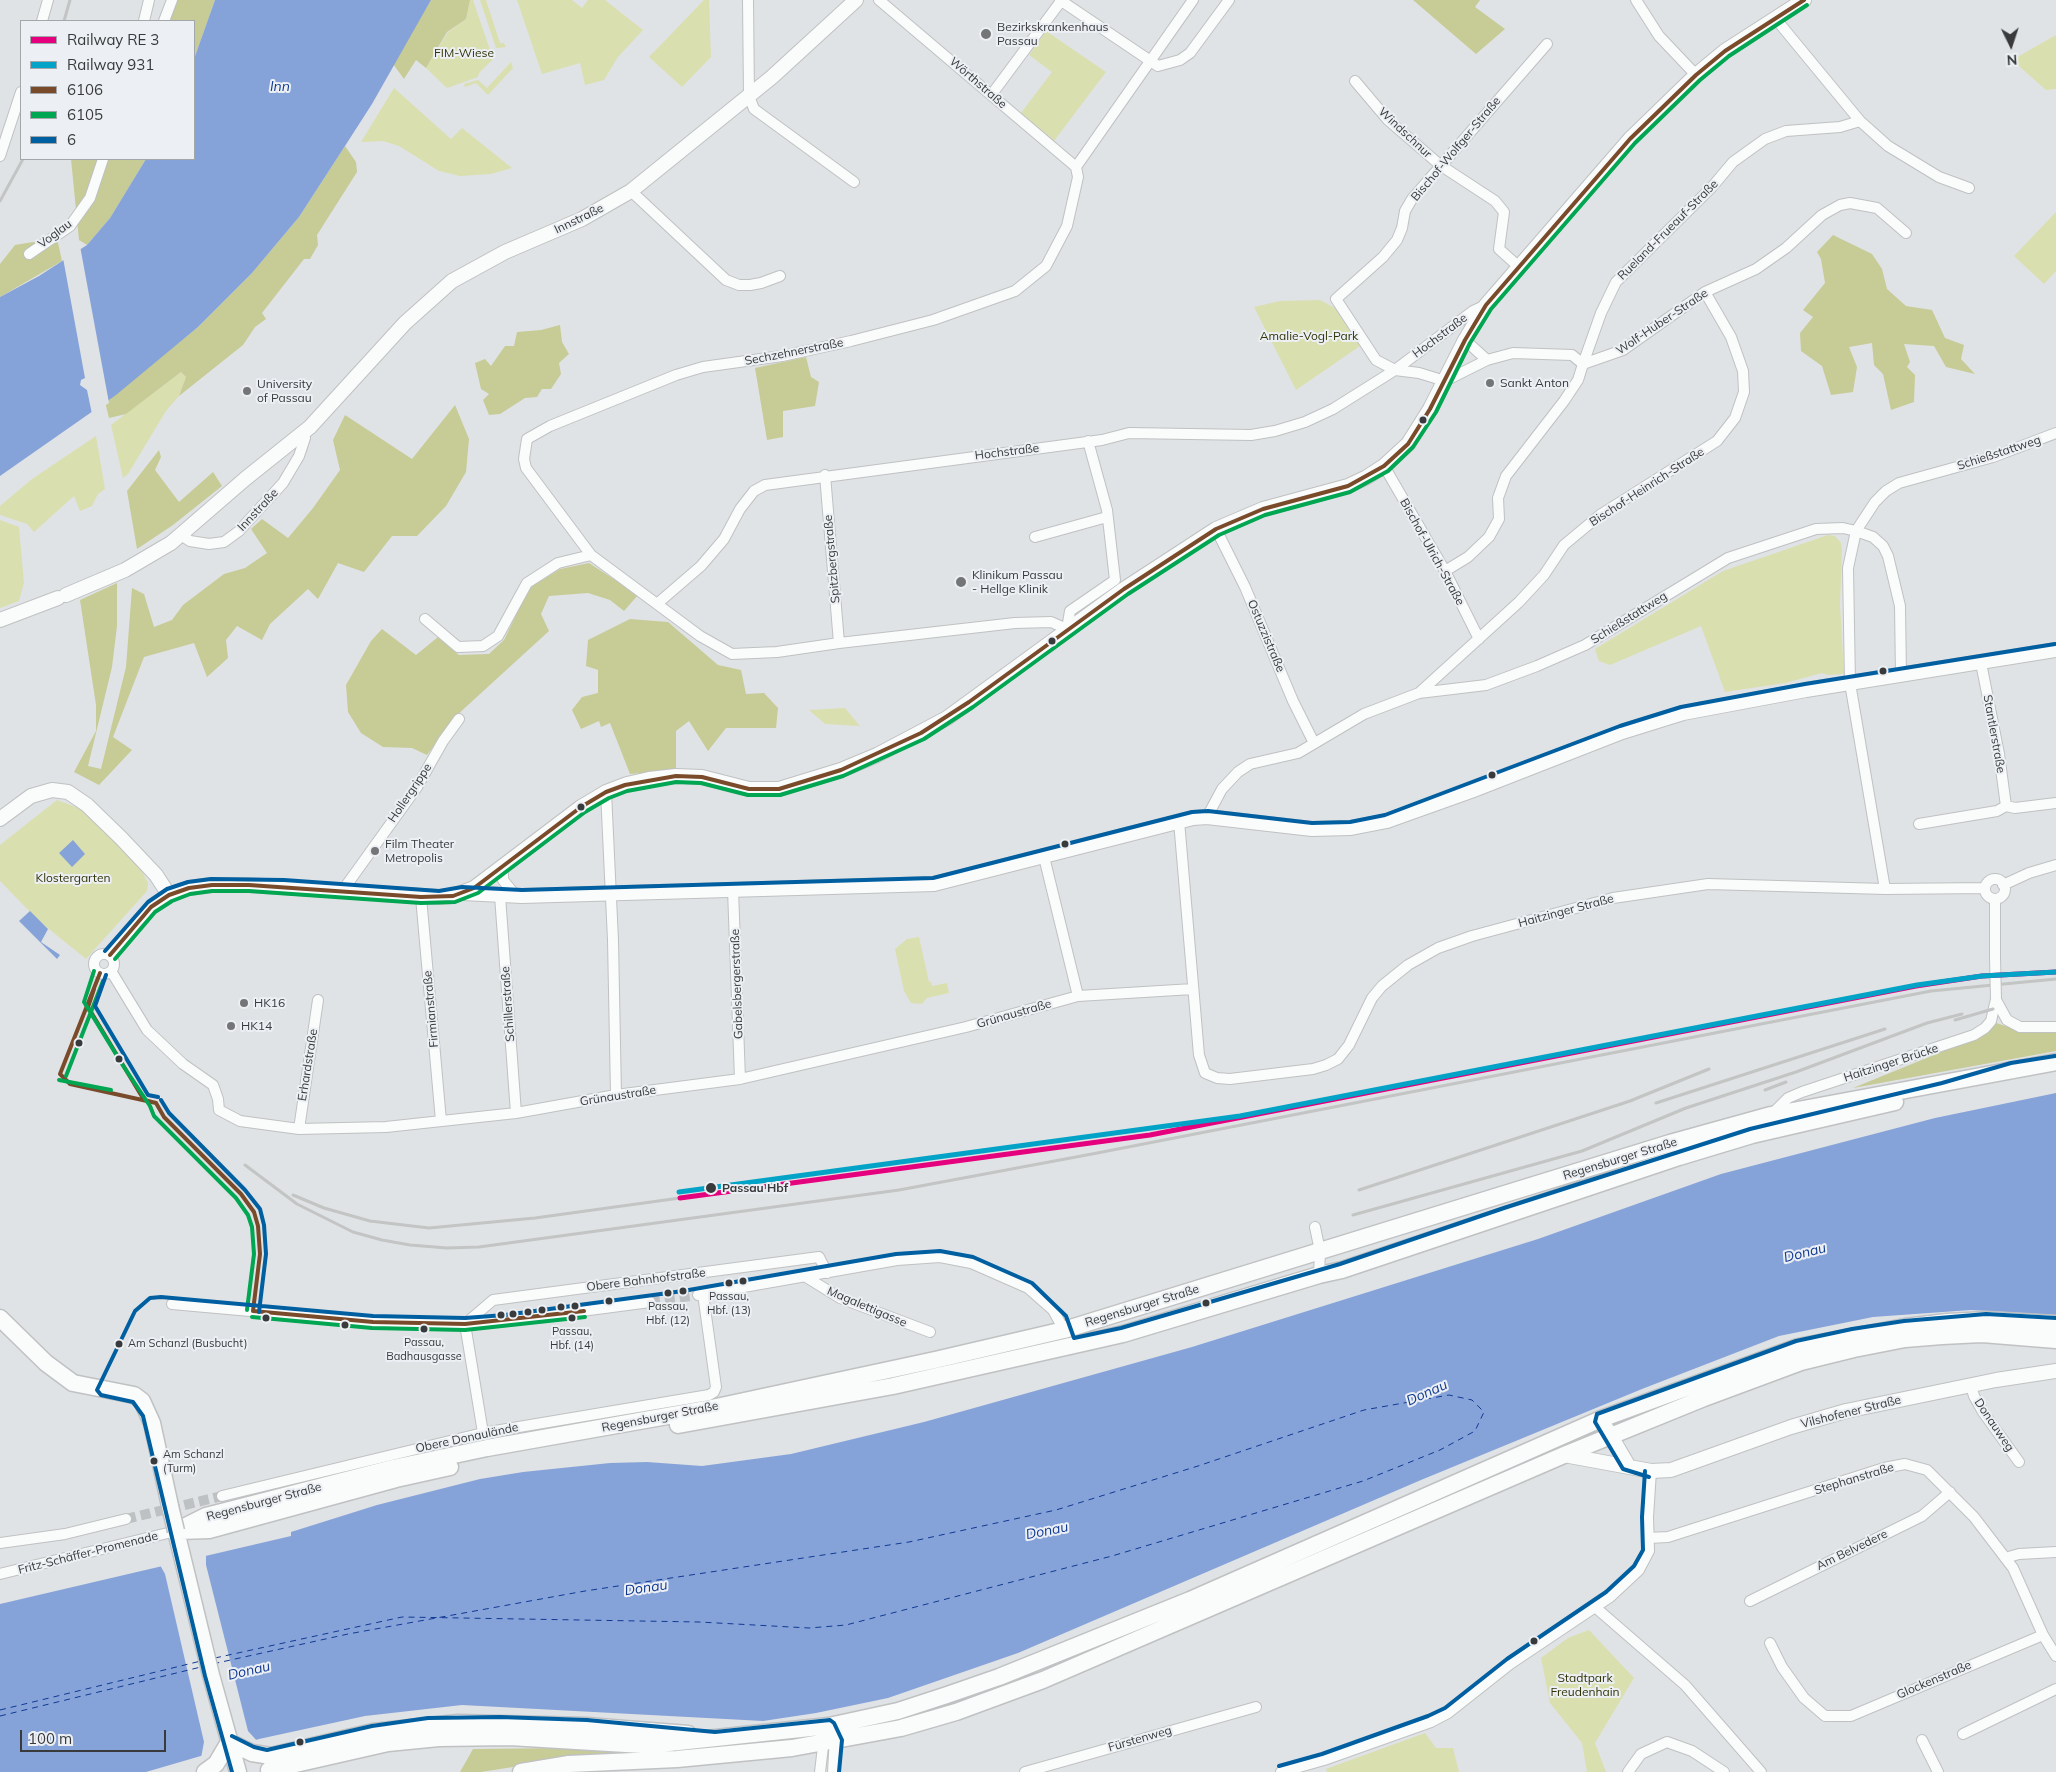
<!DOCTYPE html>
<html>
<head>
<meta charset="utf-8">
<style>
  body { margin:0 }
  #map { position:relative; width:2056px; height:1772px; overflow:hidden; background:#e0e3e5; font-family:Mulish,sans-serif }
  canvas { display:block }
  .legend { position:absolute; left:20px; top:20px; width:175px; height:140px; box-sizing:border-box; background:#ecf0f4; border:1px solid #a4a7aa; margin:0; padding:6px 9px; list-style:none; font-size:15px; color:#383a3b }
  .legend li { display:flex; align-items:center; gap:10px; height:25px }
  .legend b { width:25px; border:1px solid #a4a7aa }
  .north { position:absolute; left:1986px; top:20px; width:50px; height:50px; -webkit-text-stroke:4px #ecf0f4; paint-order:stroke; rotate:176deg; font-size:14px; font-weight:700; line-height:20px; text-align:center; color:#383a3b }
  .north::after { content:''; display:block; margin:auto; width:18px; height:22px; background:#383a3b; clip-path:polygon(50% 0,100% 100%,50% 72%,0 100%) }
  .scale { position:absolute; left:20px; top:1730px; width:146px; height:22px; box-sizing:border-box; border:2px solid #383a3b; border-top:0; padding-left:6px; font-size:15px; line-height:18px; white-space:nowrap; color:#383a3b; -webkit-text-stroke:4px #ecf0f4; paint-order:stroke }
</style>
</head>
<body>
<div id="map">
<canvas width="2056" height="1772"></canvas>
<ul class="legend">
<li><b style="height:6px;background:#e5007d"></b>Railway RE 3</li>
<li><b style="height:6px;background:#03a3c7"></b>Railway 931</li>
<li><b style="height:6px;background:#7a4b2a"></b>6106</li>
<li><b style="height:6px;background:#00a651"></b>6105</li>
<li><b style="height:6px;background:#005fa1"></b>6</li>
</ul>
<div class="north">N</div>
<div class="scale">100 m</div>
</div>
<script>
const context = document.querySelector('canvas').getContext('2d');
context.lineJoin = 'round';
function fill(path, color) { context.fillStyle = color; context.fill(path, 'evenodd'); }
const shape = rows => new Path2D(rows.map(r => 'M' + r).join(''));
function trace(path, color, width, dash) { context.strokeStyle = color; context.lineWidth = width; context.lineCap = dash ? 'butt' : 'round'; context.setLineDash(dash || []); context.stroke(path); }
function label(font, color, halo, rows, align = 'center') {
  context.font = font + ' Mulish,sans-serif'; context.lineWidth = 4; context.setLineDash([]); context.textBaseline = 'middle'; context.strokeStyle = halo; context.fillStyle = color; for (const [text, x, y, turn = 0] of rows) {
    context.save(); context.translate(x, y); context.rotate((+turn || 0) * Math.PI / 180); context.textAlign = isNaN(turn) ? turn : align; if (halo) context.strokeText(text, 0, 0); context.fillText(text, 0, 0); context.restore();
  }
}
fill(shape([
  [470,0,473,0,493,59,479,73,478,77,447,88,426,68,448,32,466,19],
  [480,0,486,0,500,43,504,43,506,47,496,48],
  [517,0,572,0,582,8,588,0,605,0,643,30,618,57,604,80,585,85,580,63,542,74],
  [704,0,709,0,711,57,682,87,649,57],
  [1046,31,1106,72,1054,141,1021,113,1052,72,1029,55],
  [2056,35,2056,89,2046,90,2012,60],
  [511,62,513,68,488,95,476,83,465,87,464,84,478,80,487,88],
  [394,88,451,139,462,128,512,168,491,174,460,176,439,171,399,146,383,141,361,142],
  [2056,212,2056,271,2044,284,2014,256],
  [1320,300,1335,308,1360,346,1296,390,1254,307,1280,301],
  [181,372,186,377,179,396,166,411,128,474,123,478,111,425],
  [96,436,105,489,98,494,92,506,80,511,74,496,34,532,27,524,0,515,0,506,32,479],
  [0,520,19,527,24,583,19,601,0,608],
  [1828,535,1835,536,1841,543,1842,550,1840,604,1844,674,1828,675,1822,673,1785,683,1725,692,1701,626,1610,665,1599,661,1595,649,1723,571],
  [845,708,860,726,825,724,809,710],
  [57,800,84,810,140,868,148,883,147,891,86,959,39,921,0,881,0,845],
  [919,937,929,982,931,982,932,986,947,983,949,993,927,998,922,1004,911,1003,904,991,895,949,907,939],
  [1589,1630,1634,1678,1595,1743,1606,1772,1587,1772,1582,1743,1550,1703,1541,1658,1568,1638],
  [1425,1733,1436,1748,1453,1748,1459,1772,1327,1772,1326,1769]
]), '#dadfaf');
fill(shape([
  [176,0,215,0,194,59,194,21,169,21],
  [431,0,470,0,466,19,447,32,426,68,416,60,404,79,393,64],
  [1413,0,1480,0,1475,7,1505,29,1476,54],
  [345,146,356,162,357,172,317,235,318,245,310,259,304,259,262,313,266,319,255,327,243,345,179,396,186,377,181,372,126,414,109,418,105,402,198,327,252,273,299,217],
  [71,159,146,159,110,218,87,245,79,240],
  [1833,235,1872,254,1882,269,1887,289,1906,306,1932,310,1945,338,1964,345,1961,359,1975,374,1946,367,1934,346,1904,344,1910,362,1907,367,1915,375,1914,402,1891,410,1883,374,1874,365,1872,343,1849,347,1857,367,1853,392,1831,395,1822,366,1801,351,1800,333,1813,317,1803,310,1825,283,1821,259,1817,252],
  [57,238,62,261,0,297,0,264,15,245],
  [560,325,562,342,569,354,559,363,561,374,551,389,542,389,537,397,525,398,500,414,489,415,483,400,489,394,481,389,475,363,485,359,491,366,505,346,514,346,517,332,541,330],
  [806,357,811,377,819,382,815,406,783,411,783,437,767,440,755,368],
  [455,405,469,439,466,472,446,506,417,536,392,536,364,572,338,563,318,599,308,589,270,624,262,640,237,626,226,640,228,658,207,677,194,643,144,657,113,737,132,750,99,785,74,772,96,731,96,705,80,600,117,583,117,626,112,667,88,766,101,769,126,667,132,588,144,594,154,627,172,620,183,605,224,574,245,568,267,553,251,529,262,519,288,538,313,508,340,470,333,440,345,415,412,459],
  [159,450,161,457,155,470,179,502,213,472,222,486,173,525,137,549,127,491],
  [589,563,638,595,624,611,610,600,588,593,549,596,541,614,549,631,456,716,427,755,412,748,383,747,361,733,348,712,346,685,371,641,382,629,416,655,438,637,459,655,489,654,504,640,529,588,560,569],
  [630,619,668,622,718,665,741,670,746,694,764,693,778,708,776,728,726,728,708,751,689,721,676,731,676,770,630,774,610,723,601,727,599,721,581,729,572,710,582,697,598,693,598,670,586,666,588,640],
  [1996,1023,2018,1030,2056,1031,2056,1051,1853,1088,1978,1037],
  [565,1748,626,1751,625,1756,557,1760,481,1772,460,1772,473,1749]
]), '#c7cb95');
fill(shape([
  [215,0,431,0,372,104,345,146,299,217,252,273,198,327,116,395,0,476,0,297,39,276,87,245,110,218,146,159,194,159,194,59],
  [73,840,85,854,72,867,59,853],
  [30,911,48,929,41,942,60,955,57,959,19,921],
  [2056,1093,2056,1315,1971,1310,1873,1317,1779,1336,1642,1389,1421,1480,1018,1653,888,1698,816,1713,763,1721,462,1705,365,1716,259,1739,146,1772,0,1772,0,1604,291,1536,291,1532,377,1505,480,1479,523,1472,610,1463,647,1462,702,1466,791,1454,924,1422,1192,1347,1538,1239,1721,1174,1935,1118]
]), '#86a3d9');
fill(shape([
  [80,246,109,403,92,414,87,390,80,385,81,380,85,378,63,258],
  [206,1554,206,1565,248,1731,258,1742,201,1758,204,1742,165,1574,160,1565]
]), '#e0e3e5');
trace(shape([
  [215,1658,402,1617,699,1622,809,1628,846,1625,1112,1556,1363,1481,1440,1450,1475,1431,1484,1412,1472,1400,1449,1395,1364,1410,1198,1466,1056,1510,909,1542,585,1591,348,1634,217,1663],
  [0,1710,201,1661],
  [0,1716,201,1667]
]), '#103992', 1, [6, 5]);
trace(shape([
  [650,1302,697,1295],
  [126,1519,222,1496]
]), '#bec1c3', 10, [10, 5]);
const street = shape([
  [748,0,749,96,754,109,854,182],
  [879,0,1076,167],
  [1060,0,1158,66,1180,60,1190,53,1229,0],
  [1636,0,1659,36,1696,75],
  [1775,18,1860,121,1888,146,1939,177,1969,188],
  [42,21,48,0],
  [144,21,149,0],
  [164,21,172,0],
  [1547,44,1412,199,1405,211,1402,228,1397,240,1383,257,1336,299,1376,360,1395,370,1419,373,1445,381,1487,360,1513,353,1572,355,1583,364,1601,313,1616,282,1712,187,1733,162,1765,139,1786,131,1840,127,1860,121],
  [1355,81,1388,120,1440,165,1495,201,1504,212,1499,249,1519,267],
  [992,94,1061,1],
  [0,156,21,92],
  [631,191,726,280,739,285,750,285,761,283,780,276],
  [29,254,70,226,90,198,103,159],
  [1465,340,1487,360],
  [1088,441,1107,510,1115,580,1070,611,1067,629,1051,622,1015,623,839,643,777,652,732,654,700,636,591,555,526,468,524,459,527,439,550,426,676,375,703,367,782,356,851,341,933,320,1015,291,1046,266,1067,226,1078,177,1076,167,1193,0],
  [1384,466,1445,571,1479,639],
  [825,475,839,643],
  [1216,529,1245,587,1293,701,1314,743],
  [181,535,190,541,209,544,224,542,239,531,283,483,299,456,305,438,304,432],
  [1035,537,1107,517],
  [1445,571,1468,557,1489,537,1499,519,1498,498,1506,476,1564,401,1578,380,1583,364,1623,350,1705,292,1756,269,1786,248,1822,215,1840,205,1850,203,1877,208,1906,233],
  [658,603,701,566,724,539,740,509,754,491,765,485,1102,440,1129,433,1251,435,1275,431,1305,422,1333,409,1395,370,1473,311,1486,305],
  [425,619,458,647,483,646,498,636,527,583,558,563,591,555],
  [1981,663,1999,754,2006,806,2015,808,2056,803],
  [1419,693,1519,602,1544,575,1564,545,1600,515,1717,441,1735,418,1744,392,1743,371,1731,337,1705,292],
  [606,792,613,940,616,1095],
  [1207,817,1222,789,1238,772,1250,764,1298,753,1364,714,1419,693,1486,685,1537,666,1585,645,1728,558,1816,529,1843,528,1856,531,1875,502,1886,491,1899,483,1993,457,2056,433],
  [1179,821,1199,1055,1205,1073,1217,1078,1230,1079,1313,1069,1326,1065,1338,1059,1349,1045,1372,998,1382,986,1408,965,1438,948,1472,936,1613,898,1708,884,1885,889,1985,888],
  [1919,824,1997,811,2006,806],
  [1044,857,1078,996],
  [503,866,503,880,516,896],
  '1985 889a10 10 0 1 1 20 0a10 10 0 1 1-20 0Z',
  [2003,885,2029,873,2056,865],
  [1885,889,1850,683,1848,568,1856,531,1873,537,1883,546,1888,556,1900,606,1901,676],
  [343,890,417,787,443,741,459,719],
  [733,890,740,1079],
  [500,896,516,1113],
  [421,897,441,1121],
  [1995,899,1995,958],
  '94 964a10 10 0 1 1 20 0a10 10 0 1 1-20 0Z',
  [110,955,135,924,151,907,169,895],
  [111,971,147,1030,183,1064,213,1085,218,1099,219,1110,240,1121,299,1129,386,1127,516,1113,616,1095,740,1079,966,1027,1078,996,1193,989],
  [1996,1000,2007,1020,2020,1027,2056,1027],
  [1771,1115,1788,1098,1802,1092,1974,1035,1985,1028,1991,1021,1996,999],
  [299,1129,318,1000],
  [1315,1227,1320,1251,1319,1275],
  [806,1277,840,1298,930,1332],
  [698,1295,897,1260,940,1257,971,1263,1028,1288,1053,1310,1064,1330],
  [172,1304,373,1322,465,1324,506,1321,650,1302],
  [465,1324,493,1300,819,1257,827,1273],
  [465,1324,483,1433],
  [1971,1386,1974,1396,1983,1412,2019,1462],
  [222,1496,483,1433,709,1395,714,1392,716,1387,703,1294],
  [1648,1538,1668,1537,1884,1468,1905,1464,1927,1470,1974,1517,2013,1568,2043,1635,2056,1656],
  [0,1543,65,1534,126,1519],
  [2005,1558,2019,1554,2056,1552],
  [0,1574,176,1531],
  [1750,1601,1922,1516,1950,1492],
  [1595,1607,1685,1685,1761,1772],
  [1770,1643,1782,1667,1804,1698,1825,1716,1851,1716,2043,1635],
  [1963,1734,2056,1689],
  [1922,1740,1938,1772],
  [820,1772,824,1738],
  [833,1772,835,1736],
  [1025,1772,1256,1707],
  [1281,1772,1324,1760,1431,1722,1448,1713,1510,1664,1610,1597,1639,1570,1649,1551,1648,1517,1651,1471],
  [1628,1772,1641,1754,1667,1742,1692,1751,1724,1772]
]);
const secondary = shape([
  [66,595,125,570,171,543,245,479,310,427,405,323,452,281,505,252,582,219,631,191,772,77,856,0],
  [0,620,58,598],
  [0,819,31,796,52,790,68,792,87,805,121,838,156,875,169,895,189,888,212,885,249,885,439,897,453,896,474,888,581,807,606,792,627,784,649,779,676,776,702,777,749,789,779,789,841,770,877,755,947,718,1124,589,1216,529,1263,509,1348,486,1367,477,1384,466,1408,444,1430,409,1465,340,1486,305,1630,139,1696,75,1725,51,1804,0],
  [463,893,522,896,934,884,1193,818,1207,817,1312,829,1351,828,1387,821,1471,791,1622,732,1683,713,1806,690,2056,650],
  [1601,1419,1628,1465],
  [1564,1455,1651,1471,1671,1470,1791,1427,1846,1411,1996,1380,2056,1371]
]);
const primary = shape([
  [0,1318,46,1363,73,1383,134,1395,142,1401,152,1423,170,1506],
  [678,1425,893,1386,1123,1334,1319,1275,1342,1270,1679,1157,1752,1135,1895,1102],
  [176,1531,206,1516,393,1468,487,1448,707,1409,935,1360,1064,1330,1670,1143,1771,1115,2056,1062],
  [176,1531,211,1675,238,1772],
  [180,1531,209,1530,396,1479,450,1467],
  [229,1742,252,1753,271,1756,373,1732,458,1723,587,1726,688,1734],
  [650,1745,829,1726,898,1711,947,1695,999,1677,1190,1600,1601,1419,1798,1347,1905,1327,1947,1322,1987,1320,2056,1324],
  [269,1770,388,1743,439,1738,510,1737,659,1746],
  [205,1772,216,1764,229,1742],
  [521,1772,569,1764,677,1759,792,1748,901,1728,956,1712,1043,1680,1564,1455,1704,1398,1801,1362,1854,1349,1905,1339,1942,1336,1982,1334,2056,1340]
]);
trace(street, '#bfc1c2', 12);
trace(secondary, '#bfc1c2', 16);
trace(primary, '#bfc1c2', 19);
trace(street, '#fafbfb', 10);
trace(secondary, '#fafbfb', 14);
trace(primary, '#fafbfb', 16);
trace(shape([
  [64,21,70,0],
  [0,201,23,159],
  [1955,1020,1993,1009],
  [1765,1090,1786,1082],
  [1656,1103,1885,1029],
  [245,1165,297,1204,353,1232,382,1240,410,1245,447,1248,479,1247,899,1190,1092,1154,1931,991,2056,979],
  [1359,1190,1630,1101,1709,1069],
  [293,1195,324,1208,370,1221,429,1228,535,1218,680,1198],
  [1353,1215,1582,1151,1686,1108,1796,1072,1927,1023,1962,1014]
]), '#c3c4c4', 3);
const streetBridge = shape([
  [1995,958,1996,999]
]);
const primaryBridge = shape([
  [170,1506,176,1531]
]);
trace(streetBridge, '#bfc1c2', 12, []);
trace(primaryBridge, '#bfc1c2', 19, []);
trace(streetBridge, '#fafbfb', 10);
trace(primaryBridge, '#fafbfb', 16);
trace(shape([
  [110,955,151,907,169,895,189,888,212,885,249,885,421,897,453,896,474,888,581,807,606,792,625,785,676,776,702,777,749,789,779,789,841,770,921,733,969,702,1124,589,1216,529,1263,509,1348,486,1384,466,1408,444,1430,409,1465,340,1486,305,1630,139,1696,75,1725,51,1804,0],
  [100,973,60,1074,70,1084,156,1103],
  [94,989,88,1007,144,1100,156,1103],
  [156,1103,164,1117,241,1194,254,1212,258,1226,260,1254,253,1311],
  [253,1311,373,1322,465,1324,584,1311]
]), '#7a4b2a', 4);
trace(shape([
  [115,959,155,912,172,901,190,894,212,891,249,891,421,903,455,902,478,893,585,812,609,798,627,791,676,782,701,783,748,795,780,795,843,776,924,739,973,707,1128,594,1219,535,1265,515,1350,492,1388,471,1413,447,1436,412,1470,343,1491,309,1635,143,1700,80,1729,56,1807,5],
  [94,971,84,1002,122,1064,150,1106,154,1116,236,1198,248,1215,252,1227,254,1254,247,1310],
  [66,1076,103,981],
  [59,1080,111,1090],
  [252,1317,372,1328,465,1330,585,1317]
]), '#00a651', 4);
trace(shape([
  [105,951,148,902,167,889,188,882,211,879,284,880,439,891,462,887,522,890,933,878,1192,812,1208,811,1312,823,1350,822,1385,815,1620,726,1681,707,1805,684,2055,644],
  [106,975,95,1006,148,1095,158,1097],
  [161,1100,169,1113,245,1190,260,1209,264,1225,266,1254,259,1312],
  [1649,1477,1623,1469,1595,1422,1597,1414,1796,1341,1852,1329,1904,1321,1986,1314,2056,1318],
  [232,1736,254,1747,267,1750,372,1726,428,1718,500,1717,587,1720,715,1732,830,1720,834,1723,842,1740,839,1772],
  [1279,1766,1322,1754,1428,1716,1445,1708,1507,1659,1606,1592,1634,1566,1643,1550,1642,1517,1645,1471],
  [232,1772,205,1676,143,1416,133,1402,101,1395,97,1390,135,1311,150,1298,161,1297,373,1316,465,1318,505,1315,683,1291,896,1254,940,1251,973,1257,1032,1283,1066,1316,1074,1338,1121,1328,1340,1264,1504,1208,1750,1129,1942,1083,2011,1063,2055,1056]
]), '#005fa1', 4);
trace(shape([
  [680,1198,1150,1135,1916,986,1982,976,2056,972]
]), '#e5007d', 5);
trace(shape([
  [679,1192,1240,1116,1917,985,1982,976,2056,972]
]), '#03a3c7', 5);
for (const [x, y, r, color] of [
  [986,34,6,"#737576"],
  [1490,383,5,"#737576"],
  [247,391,5,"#737576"],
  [1423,420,4.5,"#383a3b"],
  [961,582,6,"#737576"],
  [1052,641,4.5,"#383a3b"],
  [1883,671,4.5,"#383a3b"],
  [1492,775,4.5,"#383a3b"],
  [581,807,4.5,"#383a3b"],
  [1065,844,4.5,"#383a3b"],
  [375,851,5,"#737576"],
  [244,1003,5,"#737576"],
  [231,1026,5,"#737576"],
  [79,1043,4.5,"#383a3b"],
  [119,1059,4.5,"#383a3b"],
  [711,1188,6,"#383a3b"],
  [743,1281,4.5,"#383a3b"],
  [729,1283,4.5,"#383a3b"],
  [683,1291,4.5,"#383a3b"],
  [668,1293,4.5,"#383a3b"],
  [609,1301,4.5,"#383a3b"],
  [1206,1303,4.5,"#383a3b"],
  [575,1306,4.5,"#383a3b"],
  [561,1307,4.5,"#383a3b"],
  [542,1310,4.5,"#383a3b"],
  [528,1312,4.5,"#383a3b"],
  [513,1314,4.5,"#383a3b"],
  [501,1315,4.5,"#383a3b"],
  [266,1318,4.5,"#383a3b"],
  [572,1318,4.5,"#383a3b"],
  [345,1325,4.5,"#383a3b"],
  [424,1329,4.5,"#383a3b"],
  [119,1344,4.5,"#383a3b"],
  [154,1461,4.5,"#383a3b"],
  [1534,1641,4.5,"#383a3b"],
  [300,1742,4.5,"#383a3b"]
]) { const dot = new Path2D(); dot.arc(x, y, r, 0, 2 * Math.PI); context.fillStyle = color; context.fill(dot); trace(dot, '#ecf0f4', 2); }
label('11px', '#383a3b', '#ecf0f4', [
  ["Passau,",729,1297],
  ["Hbf. (13)",729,1311],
  ["Passau,",668,1307],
  ["Hbf. (12)",668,1321],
  ["Passau,",572,1332],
  ["Hbf. (14)",572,1346],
  ["Passau,",424,1343],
  ["Badhausgasse",424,1357],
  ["Am Schanzl (Busbucht)",128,1344,"left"],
  ["Am Schanzl",163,1455,"left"],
  ["(Turm)",163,1469,"left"]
]);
label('12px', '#383a3b', '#ecf0f4', [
  ["Bezirkskrankenhaus",997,27],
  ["Passau",997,41],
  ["Sankt Anton",1500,383],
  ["University",257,384],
  ["of Passau",257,398],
  ["Klinikum Passau",972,575],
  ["- Hellge Klinik",972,589],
  ["Film Theater",385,844],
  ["Metropolis",385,858],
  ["HK16",254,1003],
  ["HK14",241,1026]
], 'left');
label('12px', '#313307', '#ecf0f4', [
  ["FIM-Wiese",464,53],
  ["Amalie-Vogl-Park",1309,336],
  ["Klostergarten",73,878],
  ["Stadtpark",1585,1678],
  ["Freudenhain",1585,1692]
]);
label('12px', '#383a3b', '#ecf0f4', [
  ["Wörthstraße",978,83,41],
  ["Windschnur",1405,133,43],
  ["Bischof-Wolfger-Straße",1456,149,-50],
  ["Innstraße",579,219,-26],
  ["Rueland-Frueauf-Straße",1668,230,-45],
  ["Voglau",55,234,-37],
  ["Wolf-Huber-Straße",1662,322,-34],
  ["Hochstraße",1440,336,-37],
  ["Sechzehnerstraße",794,352,-11],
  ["Hochstraße",1007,452,-7],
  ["Schießstattweg",1999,453,-18],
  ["Bischof-Heinrich-Straße",1647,487,-33],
  ["Innstraße",258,510,-47],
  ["Bischof-Ulrich-Straße",1432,552,61],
  ["Spitzbergstraße",832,559,-95],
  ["Schießstattweg",1629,618,-32],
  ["Ostuzzistraße",1266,636,67],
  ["Stantlerstraße",1994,734,80],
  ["Hollergrippe",410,793,-56],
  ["Haitzinger Straße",1566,911,-15],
  ["Gabelsbergerstraße",737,984,-92],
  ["Schillerstraße",508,1004,-94],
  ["Firmianstraße",431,1009,-95],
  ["Grünaustraße",1014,1014,-16],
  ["Haitzinger Brücke",1891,1063,-18],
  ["Erhardstraße",308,1065,-81],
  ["Grünaustraße",618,1096,-9],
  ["Regensburger Straße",1620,1159,-17],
  ["Obere Bahnhofstraße",646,1280,-7],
  ["Regensburger Straße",1142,1306,-17],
  ["Magalettigasse",867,1307,23],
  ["Vilshofener Straße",1851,1412,-14],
  ["Regensburger Straße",660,1417,-11],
  ["Donauweg",1994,1425,56],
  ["Obere Donaulände",467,1438,-12],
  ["Stephanstraße",1854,1479,-17],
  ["Regensburger Straße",264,1502,-15],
  ["Am Belvedere",1852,1550,-26],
  ["Fritz-Schäffer-Promenade",88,1553,-14],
  ["Glockenstraße",1934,1680,-23],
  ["Fürstenweg",1140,1739,-16]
]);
label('bold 12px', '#383a3b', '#ecf0f4', [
  ["Passau Hbf",722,1188]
], 'left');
label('italic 14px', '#103992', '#ecf0f4', [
  ["Inn",280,87],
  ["Donau",1805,1253,-14],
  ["Donau",1427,1393,-24],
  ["Donau",1047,1531,-11],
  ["Donau",646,1588,-8],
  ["Donau",249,1671,-13]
]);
</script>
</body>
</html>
